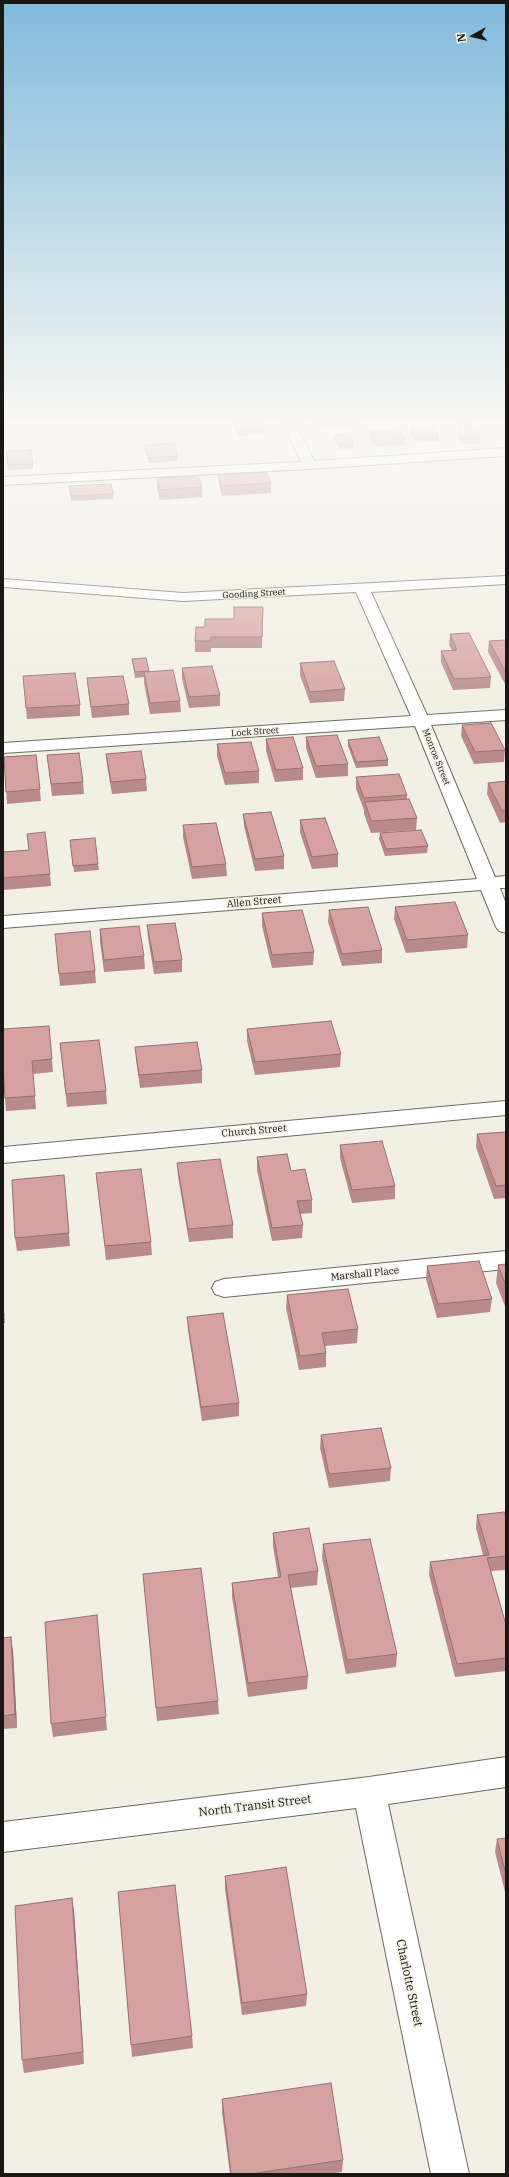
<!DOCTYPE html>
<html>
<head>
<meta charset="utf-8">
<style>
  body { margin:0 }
  #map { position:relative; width:509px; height:2177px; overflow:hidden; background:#f2efe4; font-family:"IBM Plex Serif",serif }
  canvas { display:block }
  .frame { position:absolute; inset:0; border:4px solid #191814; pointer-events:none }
  .north { position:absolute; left:453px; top:16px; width:40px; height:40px; -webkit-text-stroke:3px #f2efe4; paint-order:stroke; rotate:262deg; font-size:11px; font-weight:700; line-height:16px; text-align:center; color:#191814 }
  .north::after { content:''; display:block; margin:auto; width:14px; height:18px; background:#191814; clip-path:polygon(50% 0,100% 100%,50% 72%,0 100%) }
</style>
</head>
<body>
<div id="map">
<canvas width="509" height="2177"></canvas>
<div class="frame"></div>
<div class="north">N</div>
</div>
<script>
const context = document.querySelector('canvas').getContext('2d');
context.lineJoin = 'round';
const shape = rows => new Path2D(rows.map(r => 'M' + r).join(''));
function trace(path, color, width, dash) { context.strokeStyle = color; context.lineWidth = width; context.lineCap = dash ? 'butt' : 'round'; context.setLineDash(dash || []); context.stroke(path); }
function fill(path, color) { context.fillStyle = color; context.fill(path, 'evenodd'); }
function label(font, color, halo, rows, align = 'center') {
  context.font = font + ' "IBM Plex Serif",serif'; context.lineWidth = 3; context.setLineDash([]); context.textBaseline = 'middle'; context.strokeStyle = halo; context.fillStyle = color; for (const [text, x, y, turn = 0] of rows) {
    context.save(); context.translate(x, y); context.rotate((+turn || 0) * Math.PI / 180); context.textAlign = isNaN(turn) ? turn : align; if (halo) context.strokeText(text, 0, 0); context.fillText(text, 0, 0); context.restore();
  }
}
const minor = shape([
  [282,420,294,420,314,461,506,448,506,456,309,469,3,485,3,477,301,462,282,420],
  [506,576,506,584,371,592,427,715,506,710,506,720,431,725,495,877,506,876,506,888,500,888,506,904,506,933,499,931,496,927,481,890,3,928,3,916,477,879,415,726,3,753,3,743,411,716,356,592,183,601,3,587,3,579,183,593,506,576],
  [506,1101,506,1115,3,1163,3,1147,506,1101],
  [506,1251,506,1269,224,1297,215,1294,212,1288,215,1282,224,1279,506,1251],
  [506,1757,506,1787,388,1804,469,2174,431,2174,356,1808,3,1852,3,1822,369,1777,506,1757]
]);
trace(minor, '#6e6b62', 2);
fill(minor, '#fff');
fill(shape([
  [319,420,352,420,353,422,353,427,322,429],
  [234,422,264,429,264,434,238,436,234,427],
  [458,424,480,439,479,444,459,443],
  [410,427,439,436,439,441,415,442,410,432],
  [369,431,405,439,404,445,374,446,369,436],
  [334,435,354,443,354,448,339,449,334,440],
  [145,445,178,456,178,461,149,463,145,450],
  [6,451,33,464,33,469,8,470],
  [218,475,271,483,271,493,222,496,219,484],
  [157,478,202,487,202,497,160,500,157,488],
  [69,486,113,494,113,499,71,501],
  [263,607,262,648,211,648,211,652,195,652,195,641,205,627,234,619],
  [450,634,491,677,490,688,453,690,441,662,441,651,452,650,449,645],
  [506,640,506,686,488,652,489,641],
  [146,658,149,672,180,701,181,712,150,714,144,683,144,677,135,678,133,665,132,659],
  [300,663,345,689,344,701,310,703,300,675],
  [182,668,220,695,220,706,189,708,182,679],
  [23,676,80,705,80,716,27,719],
  [87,678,129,704,129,715,92,718,88,689],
  [462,725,505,750,504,762,474,764,461,736],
  [306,737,348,764,348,776,316,778,306,748],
  [266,739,303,768,303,780,275,782,266,751],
  [348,740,388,760,388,766,356,768,348,746],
  [217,744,259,771,259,783,225,785,217,756],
  [106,754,146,779,147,791,112,794,107,765],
  [36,755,41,801,7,804,4,757],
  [47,755,83,782,84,794,52,796],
  [356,777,407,795,407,799,417,818,416,830,371,833,364,814,364,810,356,789],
  [506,781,506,822,500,823,487,794,488,783],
  [243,814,284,856,284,869,255,871,244,826],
  [300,820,338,854,338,867,312,869,300,832],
  [183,825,226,864,227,876,192,879,183,837],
  [380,833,428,846,427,853,385,856,379,839],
  [70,840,98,864,99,870,74,872],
  [3,852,50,874,51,886,3,890],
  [395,907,468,935,467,948,406,953,394,919],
  [329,910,382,950,382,963,342,966,328,922],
  [262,913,314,952,313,965,272,968,262,926],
  [147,925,182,960,182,972,154,974,148,938],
  [100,929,144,956,145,969,104,972,100,942],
  [56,946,95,971,96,983,60,986],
  [49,1026,53,1072,33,1074,36,1109,6,1111,5,1098],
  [247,1029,341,1054,340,1067,255,1075,247,1041],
  [60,1043,106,1091,107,1104,67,1107],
  [135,1047,202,1070,202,1083,140,1088,136,1060],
  [506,1132,506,1198,494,1199,476,1147,477,1134],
  [340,1145,395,1186,395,1199,352,1203,340,1158],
  [257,1157,291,1171,312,1200,312,1213,300,1214,303,1225,302,1238,272,1241,257,1170],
  [177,1163,233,1225,233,1238,189,1242,178,1176],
  [96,1173,151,1242,152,1255,106,1260],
  [64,1175,70,1246,17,1251,15,1238],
  [506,1264,506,1309,496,1283,498,1265],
  [427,1266,492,1299,490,1312,437,1318,426,1279],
  [287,1295,358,1329,357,1343,325,1346,326,1353,326,1367,299,1370,286,1308],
  [3,1303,5,1323,3,1323],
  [187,1317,239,1403,239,1416,202,1421,188,1330],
  [321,1435,391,1468,390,1481,329,1488,320,1448],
  [477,1515,506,1517,506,1570,491,1571,506,1625,506,1671,455,1677,429,1575,430,1562,483,1555,476,1528],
  [273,1533,318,1571,317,1585,291,1588,308,1676,307,1689,248,1697,232,1597,232,1583,278,1577,273,1546],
  [323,1544,397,1654,396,1667,346,1674,322,1558],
  [143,1574,218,1701,219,1714,157,1721],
  [97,1615,107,1730,53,1737,51,1724],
  [3,1638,13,1651,17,1728,3,1729],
  [506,1838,506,1896,495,1852,497,1839],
  [225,1876,307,1994,306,2006,242,2015,225,1889],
  [118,1892,192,2036,193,2048,132,2057],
  [74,1911,84,2064,24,2073,22,2060],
  [222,2099,343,2160,342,2172,329,2174,230,2174,222,2112]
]), '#b88b8a');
fill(shape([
  [11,1637,13,1651,17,1728,15,1714],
  [72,1898,74,1911,84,2064,83,2052]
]), '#967171');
const building = shape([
  [321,420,352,420,353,422,323,424,321,420],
  [261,421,264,429,238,431,234,422,261,421],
  [458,424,478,425,480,439,459,438,458,424],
  [433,426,439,436,416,437,410,427,433,426],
  [399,429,405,439,374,441,369,431,399,429],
  [349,434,354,443,339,444,334,435,349,434],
  [174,443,178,456,148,458,145,445,174,443],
  [31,450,33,464,8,465,6,451,31,450],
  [266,472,271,483,222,486,218,475,266,472],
  [198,476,202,487,160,490,157,478,198,476],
  [111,484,113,494,71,496,69,486,111,484],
  [234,607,263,607,262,637,211,637,211,641,195,641,196,627,205,627,205,619,234,619,234,607],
  [469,633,491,677,454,679,441,651,457,650,450,634,469,633],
  [506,640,506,673,489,641,506,640],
  [146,658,149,671,135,672,132,659,146,658],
  [334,661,345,689,310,692,300,663,334,661],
  [212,666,220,695,189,697,182,668,212,666],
  [173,670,180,701,150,703,144,672,173,670],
  [75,673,80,705,26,708,23,676,75,673],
  [123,676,129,704,91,707,87,678,123,676],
  [491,723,505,750,475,752,462,725,491,723],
  [337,735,348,764,316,766,306,737,337,735],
  [293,737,303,768,276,770,266,739,293,737],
  [379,737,388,760,356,762,348,740,379,737],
  [251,742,259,771,225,773,217,744,251,742],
  [141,751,146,779,111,782,106,754,141,751],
  [79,753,83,782,51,784,47,755,79,753],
  [36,755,40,789,6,792,4,757,36,755],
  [399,774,407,795,364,798,356,777,399,774],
  [506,781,506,810,502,811,488,783,506,781],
  [409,799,417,818,371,821,365,802,409,799],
  [271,812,284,856,255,859,243,814,271,812],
  [325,818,338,854,312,857,300,820,325,818],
  [216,823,226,864,192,867,183,825,216,823],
  [421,830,428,846,386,849,380,833,421,830],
  [45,832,50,874,3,878,3,852,29,850,27,834,45,832],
  [95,838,98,864,73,866,70,840,95,838],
  [455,902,468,935,407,940,395,907,455,902],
  [368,907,382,950,342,954,329,910,368,907],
  [302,910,314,952,272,955,262,913,302,910],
  [175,923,182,960,154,962,147,925,175,923],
  [139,926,144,956,104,960,100,929,139,926],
  [90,931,95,971,59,974,55,934,90,931],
  [331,1021,341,1054,255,1062,247,1029,331,1021],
  [49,1026,52,1059,32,1061,35,1096,5,1098,3,1069,3,1029,49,1026],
  [99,1040,106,1091,66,1094,60,1043,99,1040],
  [197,1042,202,1070,139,1075,135,1047,197,1042],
  [506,1132,506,1185,496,1186,477,1134,506,1132],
  [382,1141,395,1186,352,1190,340,1145,382,1141],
  [287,1154,291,1171,305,1169,312,1200,297,1201,303,1225,272,1228,257,1157,287,1154],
  [220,1159,233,1225,188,1229,177,1163,220,1159],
  [141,1169,151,1242,105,1246,96,1173,141,1169],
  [64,1175,69,1233,15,1238,12,1180,64,1175],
  [479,1261,492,1299,438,1304,427,1266,479,1261],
  [506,1264,506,1286,498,1265,506,1264],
  [348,1289,358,1329,322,1333,326,1353,300,1356,287,1295,348,1289],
  [3,1304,4,1316,3,1316,3,1304],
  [223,1313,239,1403,201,1407,187,1317,223,1313],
  [381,1428,391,1468,329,1474,321,1435,381,1428],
  [504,1512,506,1517,506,1556,487,1558,506,1625,506,1658,457,1664,430,1562,489,1555,477,1515,504,1512],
  [309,1528,318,1571,288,1575,308,1676,248,1683,232,1583,281,1577,273,1533,309,1528],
  [370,1539,397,1654,347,1660,323,1544,370,1539],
  [201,1568,218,1701,156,1708,143,1574,201,1568],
  [97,1615,106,1717,51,1724,45,1622,97,1615],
  [11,1637,15,1714,3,1716,3,1638,11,1637],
  [506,1838,506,1875,497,1839,506,1838],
  [286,1867,307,1994,242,2003,225,1876,286,1867],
  [175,1885,192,2036,131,2045,118,1892,175,1885],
  [72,1898,83,2052,22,2060,15,1906,72,1898],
  [331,2083,343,2160,251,2174,231,2174,222,2099,331,2083]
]);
fill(building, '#d6a2a1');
trace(building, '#967171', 1);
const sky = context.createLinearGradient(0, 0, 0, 725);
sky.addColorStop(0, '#81badc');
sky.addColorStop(0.58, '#f9f8f3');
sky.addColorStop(1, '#f9f8f300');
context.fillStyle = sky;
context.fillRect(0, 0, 509, 725);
label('9px', '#191814', '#f2efe4', [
  ["Gooding Street",254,594,-3],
  ["Lock Street",255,732,-4],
  ["Monroe Street",436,757,68]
]);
label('10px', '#191814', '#f2efe4', [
  ["Allen Street",254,902,-5],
  ["Church Street",254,1131,-5],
  ["Marshall Place",365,1274,-6]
]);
label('12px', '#191814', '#f2efe4', [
  ["North Transit Street",255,1806,-7],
  ["Charlotte Street",409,1983,78]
]);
</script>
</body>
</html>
